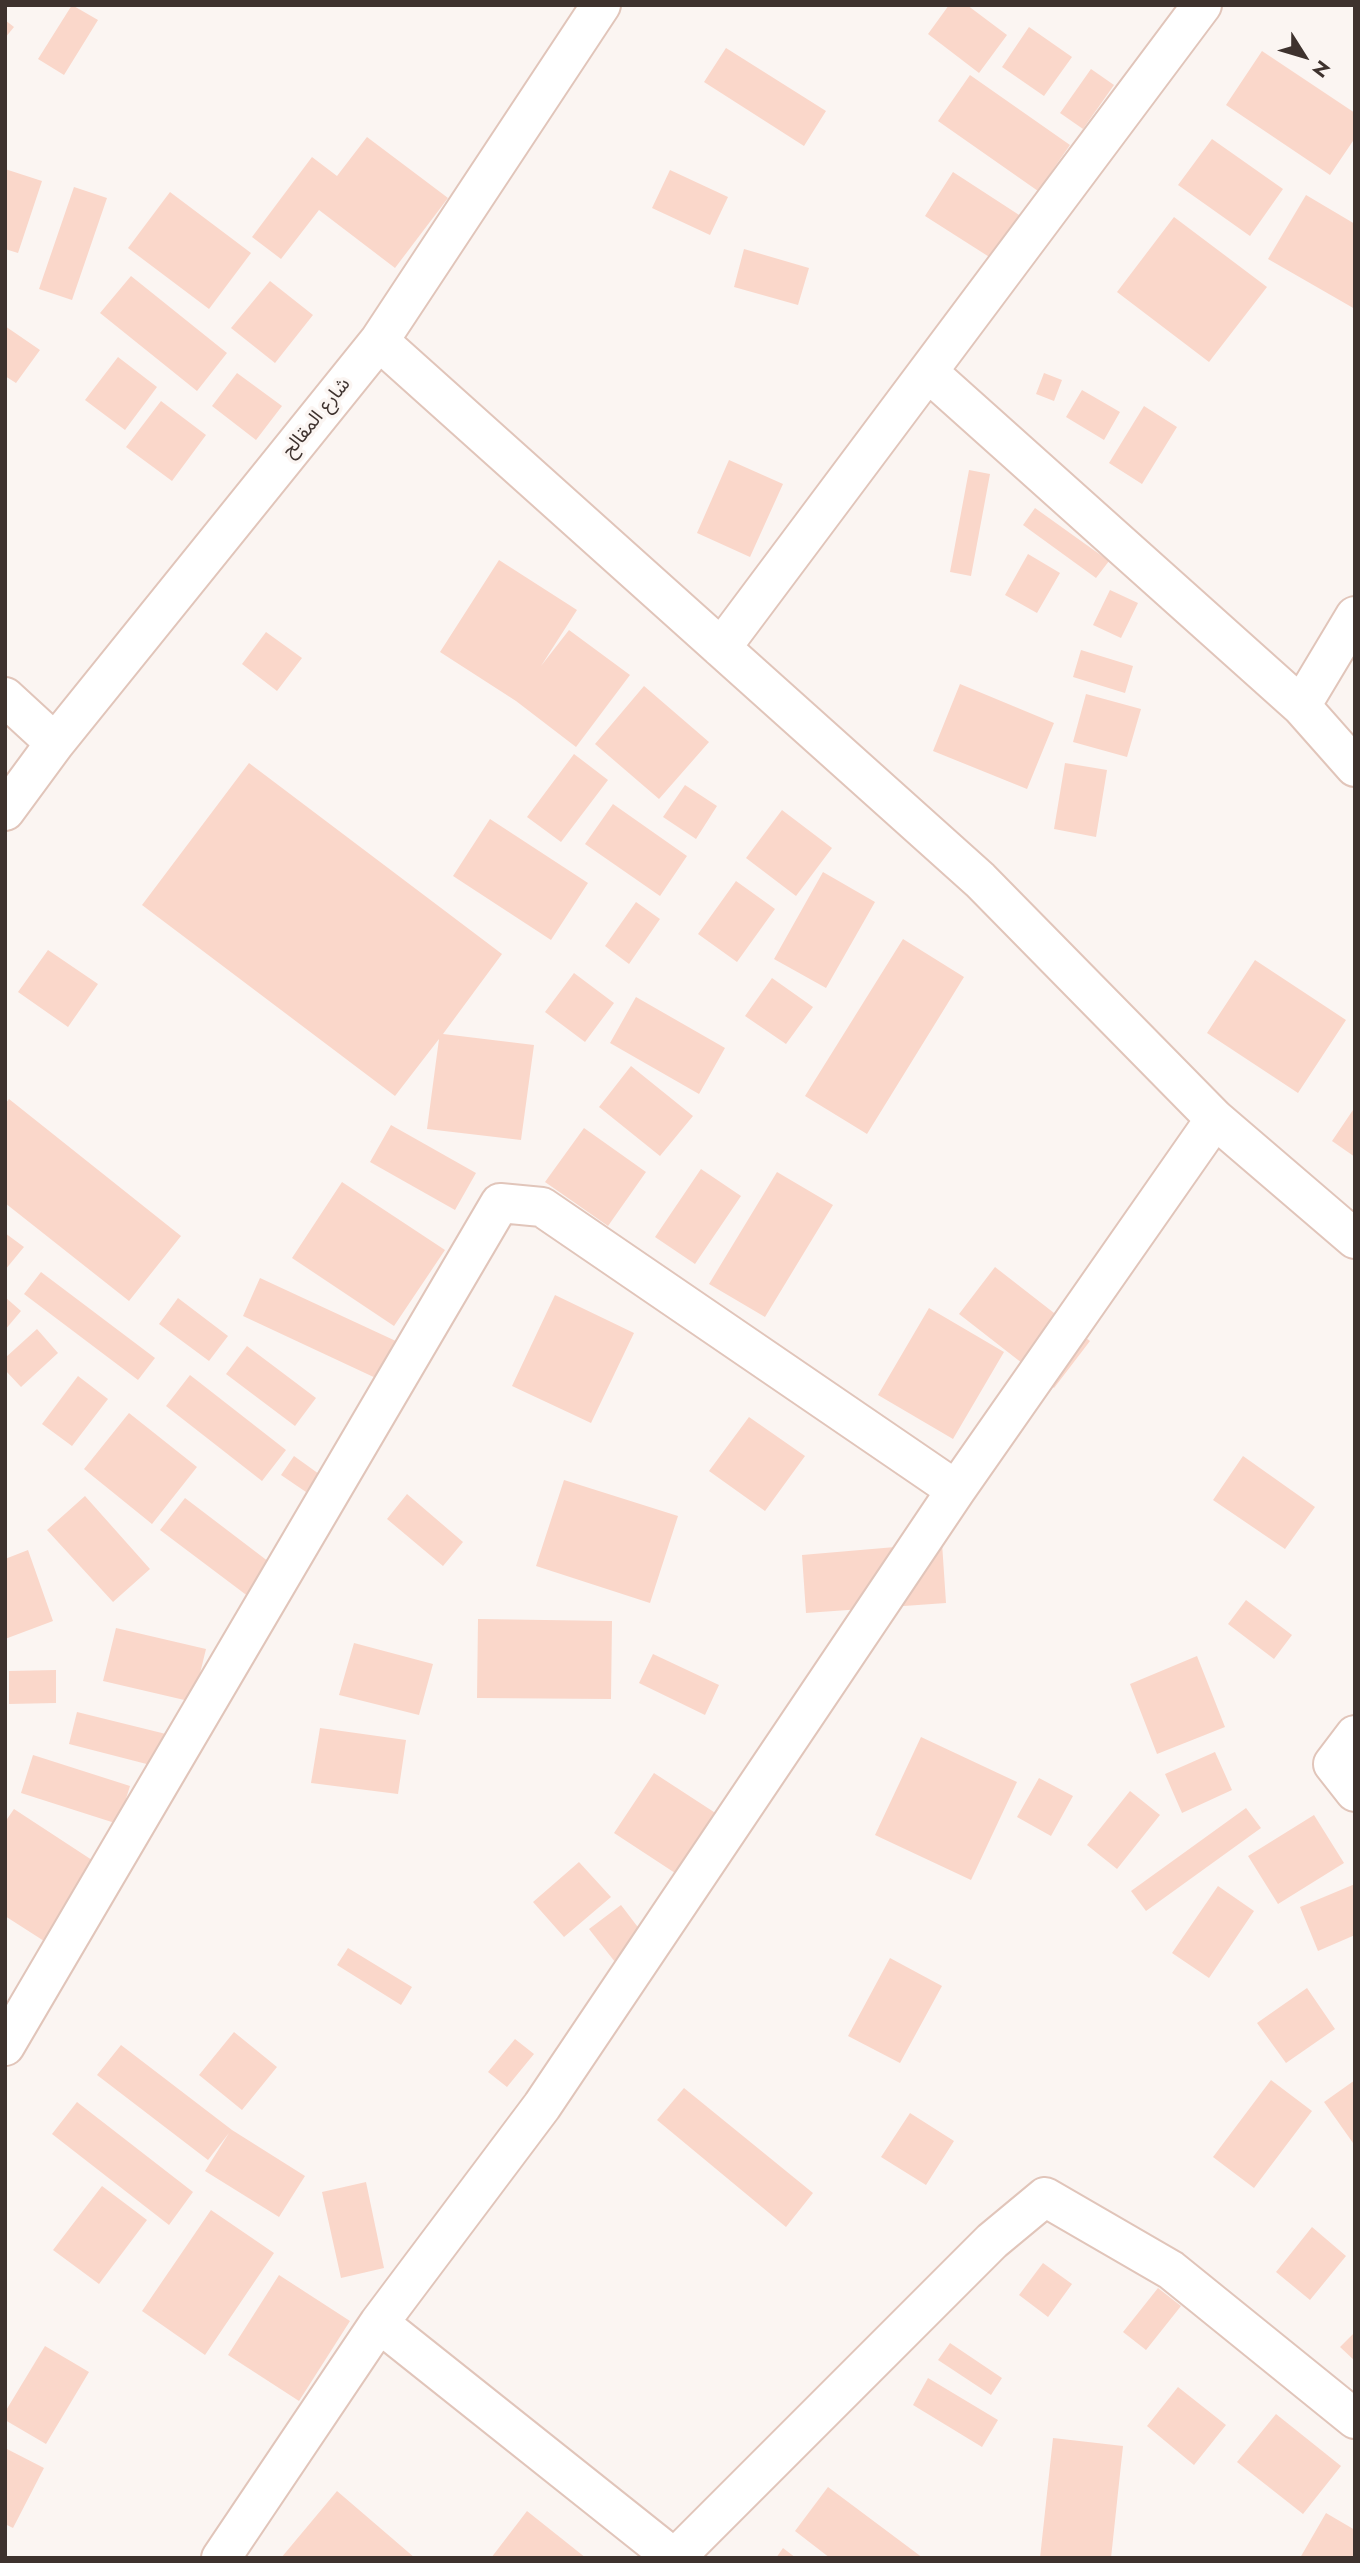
<!DOCTYPE html>
<html>
<head>
<meta charset="utf-8">
<style>
  body { margin:0 }
  #map { position:relative; width:1360px; height:2563px; overflow:hidden; background:#fbf5f2; font-family:Jost,sans-serif }
  canvas { display:block }
  .frame { position:absolute; inset:0; border:7px solid #3e322e; pointer-events:none }
  .north { position:absolute; left:1269px; top:21px; width:70px; height:70px; -webkit-text-stroke:5px #fbf5f2; paint-order:stroke; rotate:127deg; font-size:19px; font-weight:700; line-height:28px; text-align:center; color:#3e322e }
  .north::after { content:''; display:block; margin:auto; width:24px; height:32px; background:#3e322e; clip-path:polygon(50% 0,100% 100%,50% 72%,0 100%) }
</style>
</head>
<body>
<div id="map">
<canvas width="1360" height="2563"></canvas>
<div class="frame"></div>
<div class="north">N</div>
</div>
<script>
const context = document.querySelector('canvas').getContext('2d');
context.lineJoin = 'round';
function fill(path, color) { context.fillStyle = color; context.fill(path, 'evenodd'); }
const shape = rows => new Path2D(rows.map(r => 'M' + r).join(''));
function trace(path, color, width, dash) { context.strokeStyle = color; context.lineWidth = width; context.lineCap = dash ? 'butt' : 'round'; context.setLineDash(dash || []); context.stroke(path); }
function label(font, color, halo, rows, align = 'center') {
  context.font = font + ' Jost,"Noto Sans Arabic",sans-serif'; context.lineWidth = 7; context.setLineDash([]); context.textBaseline = 'middle'; context.strokeStyle = halo; context.fillStyle = color; for (const [text, x, y, turn = 0] of rows) {
    context.save(); context.translate(x, y); context.rotate((+turn || 0) * Math.PI / 180); context.textAlign = isNaN(turn) ? turn : align; if (halo) context.strokeText(text, 0, 0); context.fillText(text, 0, 0); context.restore();
  }
}
fill(shape([
  [72,5,98,20,64,75,38,59],
  [949,5,967,5,1007,35,979,73,928,34],
  [5,20,14,27,5,38],
  [1029,27,1072,57,1044,96,1002,67],
  [726,48,826,111,804,146,704,82],
  [1262,51,1355,113,1355,138,1330,175,1226,105],
  [1091,69,1114,85,1083,129,1060,113],
  [970,75,1070,145,1038,191,938,121],
  [367,137,448,198,395,268,319,210,281,259,252,237,312,157,337,176],
  [1212,139,1283,189,1250,236,1178,185],
  [5,169,42,181,18,253,5,249],
  [670,170,728,197,710,235,652,208],
  [953,172,1033,224,1005,267,925,216],
  [74,187,107,198,72,300,39,289],
  [170,192,251,253,209,309,128,248],
  [1306,195,1355,224,1355,309,1268,259],
  [1174,217,1267,287,1209,362,1117,292],
  [744,249,809,268,798,305,734,287],
  [131,276,227,353,197,391,100,313],
  [270,281,313,315,275,363,231,328],
  [5,326,40,350,16,383,5,376],
  [118,357,157,387,125,430,85,400],
  [237,373,282,406,256,440,212,406],
  [1044,373,1062,380,1054,401,1036,394],
  [1082,390,1120,412,1104,440,1066,417],
  [161,401,206,435,172,481,126,447],
  [1144,406,1177,427,1142,484,1109,463],
  [729,460,783,484,750,557,697,533],
  [969,470,990,474,971,576,950,572],
  [1035,508,1109,561,1096,578,1023,525],
  [1028,554,1060,573,1037,613,1005,595],
  [499,560,577,610,541,666,569,630,630,675,576,747,516,701,440,652],
  [1110,590,1138,603,1121,638,1093,625],
  [266,632,302,658,277,691,242,664],
  [1081,650,1133,666,1125,693,1073,677],
  [960,684,1054,723,1027,789,933,751],
  [644,686,709,742,659,799,595,744],
  [1086,694,1141,709,1127,757,1073,742],
  [574,754,608,780,561,842,527,817],
  [249,763,502,954,443,1034,534,1045,521,1140,427,1129,439,1039,395,1096,142,905],
  [1065,763,1107,770,1096,837,1054,829],
  [685,785,717,806,696,839,663,817],
  [613,804,687,856,660,896,585,844],
  [782,810,832,848,796,896,746,858],
  [490,819,588,883,551,940,453,876],
  [823,872,875,902,826,988,774,959],
  [736,881,775,909,737,962,698,934],
  [636,902,660,919,629,964,605,946],
  [903,939,964,977,867,1134,805,1096],
  [48,950,98,984,68,1027,18,992],
  [1255,960,1346,1020,1298,1093,1207,1033],
  [574,973,614,1003,585,1042,545,1012],
  [772,978,813,1007,786,1044,745,1016],
  [636,997,725,1048,699,1094,610,1043],
  [631,1066,693,1116,660,1156,599,1107],
  [9,1099,181,1236,129,1301,5,1203,5,1104],
  [1355,1107,1355,1157,1332,1141],
  [391,1125,476,1173,455,1210,370,1162],
  [584,1128,646,1172,608,1226,545,1182],
  [701,1169,741,1196,695,1264,655,1237],
  [777,1172,833,1205,765,1317,709,1284],
  [342,1182,445,1250,394,1326,292,1258],
  [5,1233,24,1247,5,1270],
  [995,1267,1090,1341,1054,1388,959,1314],
  [41,1272,155,1358,138,1380,24,1294],
  [260,1278,398,1342,380,1380,243,1316],
  [555,1295,634,1333,591,1423,512,1386],
  [5,1297,21,1311,5,1330],
  [178,1298,228,1336,209,1361,159,1324],
  [929,1308,1004,1352,953,1439,878,1395],
  [37,1329,58,1353,21,1387,5,1370,5,1358],
  [247,1346,316,1398,295,1426,226,1374],
  [190,1375,286,1450,262,1481,166,1406],
  [78,1376,108,1399,72,1446,42,1424],
  [129,1413,197,1467,152,1524,84,1469],
  [749,1417,805,1456,765,1511,709,1471],
  [294,1456,319,1474,306,1492,281,1475],
  [1243,1456,1315,1507,1285,1549,1213,1500],
  [564,1480,678,1516,650,1603,536,1566],
  [407,1494,463,1542,443,1566,387,1519],
  [85,1496,150,1569,113,1602,47,1530],
  [185,1498,273,1565,249,1597,160,1530],
  [942,1543,946,1603,806,1613,802,1555],
  [28,1550,53,1621,5,1639,5,1559],
  [1246,1600,1292,1635,1274,1659,1228,1624],
  [478,1619,612,1621,611,1699,477,1698],
  [116,1628,206,1649,193,1702,103,1681],
  [354,1643,433,1664,419,1715,339,1695],
  [653,1654,719,1685,705,1715,639,1683],
  [1197,1656,1225,1727,1157,1754,1130,1684],
  [56,1670,56,1703,9,1704,9,1671],
  [77,1712,174,1736,166,1769,69,1744],
  [320,1728,406,1740,398,1794,311,1783],
  [921,1737,1017,1782,971,1880,875,1835],
  [1215,1752,1232,1790,1182,1813,1165,1774],
  [33,1755,130,1786,118,1824,21,1793],
  [654,1773,740,1829,701,1890,614,1833],
  [1039,1778,1073,1796,1051,1836,1017,1817],
  [1130,1791,1160,1815,1117,1869,1087,1845],
  [1246,1808,1261,1828,1146,1911,1131,1891],
  [14,1809,95,1862,44,1941,5,1916,5,1822],
  [1314,1815,1344,1863,1278,1904,1248,1856],
  [579,1862,611,1897,564,1937,533,1902],
  [1355,1884,1355,1935,1318,1951,1300,1907],
  [1218,1886,1254,1911,1209,1978,1172,1953],
  [621,1905,650,1943,619,1967,589,1929],
  [348,1948,412,1987,401,2005,337,1965],
  [890,1958,942,1986,900,2063,848,2036],
  [1307,1988,1335,2029,1286,2063,1257,2023],
  [234,2032,277,2067,242,2110,199,2075],
  [515,2039,534,2054,507,2087,488,2072],
  [121,2045,232,2130,305,2176,279,2217,205,2171,229,2133,208,2160,97,2075],
  [1271,2080,1312,2111,1254,2188,1213,2157],
  [1355,2080,1355,2141,1353,2143,1324,2102],
  [684,2088,813,2193,786,2227,657,2120],
  [77,2102,193,2192,169,2225,52,2134],
  [910,2113,954,2141,926,2185,881,2157],
  [366,2182,384,2268,341,2278,322,2192],
  [102,2186,147,2220,99,2284,53,2250],
  [211,2210,274,2253,205,2355,142,2311],
  [1312,2227,1346,2256,1310,2300,1276,2272],
  [1043,2263,1072,2284,1048,2317,1019,2295],
  [279,2275,350,2321,299,2401,228,2355],
  [1158,2288,1181,2306,1146,2350,1123,2332],
  [1355,2332,1355,2361,1340,2347],
  [950,2343,1002,2378,991,2395,938,2360],
  [45,2346,89,2372,46,2444,5,2420,5,2412],
  [928,2378,998,2420,982,2447,913,2405],
  [1178,2387,1226,2425,1194,2465,1147,2426],
  [1276,2414,1341,2466,1303,2514,1237,2462],
  [1053,2438,1123,2446,1111,2558,1040,2558],
  [5,2448,44,2468,13,2528,5,2524],
  [828,2487,923,2558,830,2558,795,2531],
  [337,2491,415,2558,281,2558],
  [527,2511,586,2558,491,2558],
  [1326,2513,1355,2530,1355,2558,1300,2558],
  [783,2548,796,2558,776,2558]
]), '#fad7ca');
const street = shape([
  [379,341,980,880,1215,1119,1355,1239],
  [928,372,1301,706],
  [1355,616,1301,706,1355,767],
  [721,648,1202,5],
  [5,697,55,743],
  [5,811,55,743,379,341,601,5],
  [1355,1735,1333,1764,1355,1792],
  [5,2046,500,1203,542,1207,956,1490],
  [221,2558,379,2323],
  [674,2558,379,2323,542,2106,956,1490,1215,1119],
  [675,2558,992,2241,1045,2197,1171,2270,1355,2419]
]);
trace(street, '#e1c5ba', 42);
trace(street, '#fff', 38);
label('19px', '#3e322e', '#fbf5f2', [
  ["شارع المقالح",317,418,-51]
]);
</script>
</body>
</html>
